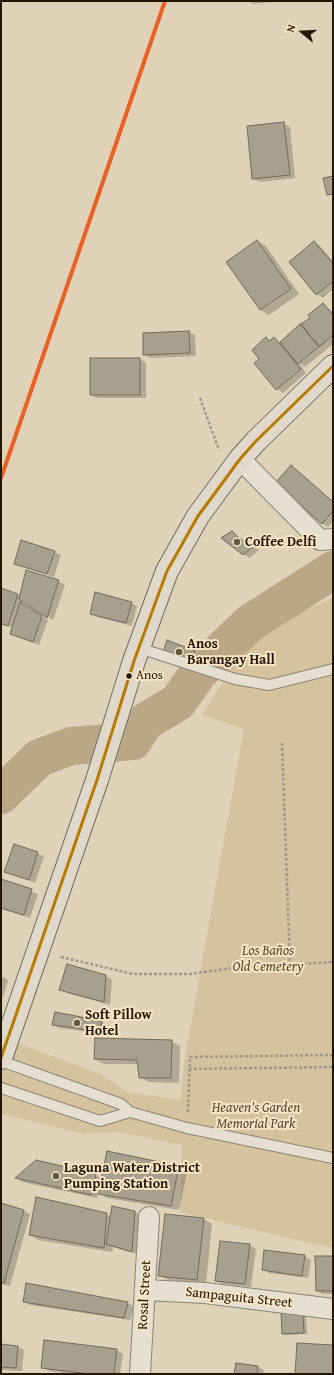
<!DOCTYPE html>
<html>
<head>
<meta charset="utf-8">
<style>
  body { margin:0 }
  #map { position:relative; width:334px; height:1375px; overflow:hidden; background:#dfd2b8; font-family:"Gentium Book Plus",serif }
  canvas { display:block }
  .frame { position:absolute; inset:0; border:2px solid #241603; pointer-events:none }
  .north { position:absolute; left:282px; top:12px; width:40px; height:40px; -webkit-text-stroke:3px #f5e5c6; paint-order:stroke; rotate:288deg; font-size:11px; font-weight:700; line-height:16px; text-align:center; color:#241603 }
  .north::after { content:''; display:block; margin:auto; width:14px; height:18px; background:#241603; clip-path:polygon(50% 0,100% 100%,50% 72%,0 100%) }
</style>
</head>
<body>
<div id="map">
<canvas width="334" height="1375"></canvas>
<div class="frame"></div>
<div class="north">N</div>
</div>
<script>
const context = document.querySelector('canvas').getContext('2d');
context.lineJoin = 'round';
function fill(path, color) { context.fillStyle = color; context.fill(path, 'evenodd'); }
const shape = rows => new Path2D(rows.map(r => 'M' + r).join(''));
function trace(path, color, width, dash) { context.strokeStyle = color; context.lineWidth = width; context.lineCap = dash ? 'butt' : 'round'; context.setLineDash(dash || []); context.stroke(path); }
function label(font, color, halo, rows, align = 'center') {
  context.font = font + ' "Gentium Book Plus",serif'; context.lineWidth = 4; context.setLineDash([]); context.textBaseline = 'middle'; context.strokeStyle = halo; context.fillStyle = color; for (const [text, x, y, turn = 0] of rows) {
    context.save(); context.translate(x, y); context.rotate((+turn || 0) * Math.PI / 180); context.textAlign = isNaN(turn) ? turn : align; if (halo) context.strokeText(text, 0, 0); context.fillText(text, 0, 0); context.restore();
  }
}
fill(shape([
  [333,598,333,1247,318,1245,180,1212,182,1145,119,1132,84,1134,1,1114,1,1058,7,1039,100,1074,127,1092,180,1100,185,1057,244,729,202,715,255,632]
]), '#d5c39f');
fill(shape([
  [247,1,283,1,253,4],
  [283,123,290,127,295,178,260,182,253,179],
  [257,241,266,246,299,294,269,315,261,310,228,262],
  [314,242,320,246,333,261,333,289,323,298,317,294],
  [323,304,333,312,333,344,305,367,299,363,306,373,283,393,277,389,261,359,266,339,271,341,274,339,281,343,300,326,307,330],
  [189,332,195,335,196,356,151,358,144,355],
  [140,359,146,363,146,398,97,398,91,395],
  [291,466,333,501,333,521,328,527,322,523],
  [232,532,246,543,259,550,250,558,243,554],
  [55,552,61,555,54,577,15,563],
  [58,581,65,585,53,620,23,601,22,604,48,620,39,645,17,637,11,633,13,628,1,624,1,589,20,596],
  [131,603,137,606,132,626,97,617,91,613],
  [168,642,201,655,197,665],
  [14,845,44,856,35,883,6,871],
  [1,880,38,894,30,918,1,909],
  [68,966,106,976,112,980,110,1005,67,993,61,989],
  [1,976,8,980,1,1003],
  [102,1022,108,1025,105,1037,83,1031,59,1028,53,1024],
  [171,1041,180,1046,179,1083,149,1082,140,1077,139,1064,104,1064,95,1059],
  [37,1161,96,1175,102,1179,178,1167,187,1172,179,1210,107,1198,99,1193,97,1198,22,1182,16,1178],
  [36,1198,111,1216,113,1207,135,1212,141,1215,138,1254,113,1247,112,1252,38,1240,30,1235],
  [1,1204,24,1211,30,1214,10,1286,1,1284],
  [204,1219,212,1224,206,1284,168,1280,160,1276],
  [249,1245,256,1249,251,1287,223,1284,216,1281],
  [305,1256,311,1260,308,1278,269,1273,263,1269],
  [333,1257,333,1294,323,1294,317,1291],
  [27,1284,128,1303,134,1307,130,1320,30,1305,24,1301],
  [303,1313,306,1314,307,1334,286,1335,283,1333],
  [1,1345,18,1347,24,1350,22,1371,1,1370],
  [116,1350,123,1354,120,1374,73,1374,49,1371,42,1367],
  [258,1367,264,1370,263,1374,235,1374]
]), '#0003');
trace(shape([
  [1,795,39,758,71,746,133,741,145,722,178,702,199,672,250,623,333,570]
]), '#bba785', 38);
const building = shape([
  [284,122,290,175,252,179,247,126,284,122],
  [333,176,333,194,327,195,323,178,333,176],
  [257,240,291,289,260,310,226,262,257,240],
  [314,241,333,264,333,281,316,295,289,262,314,241],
  [323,303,333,315,333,335,319,347,301,324,310,318,308,315,323,303],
  [300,324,319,346,298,364,280,342,300,324],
  [189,331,190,353,143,355,143,333,189,331],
  [266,337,269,341,274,337,301,369,276,390,254,363,259,359,252,350,266,337],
  [90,358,140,358,140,395,90,395,90,358],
  [291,465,333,502,333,511,322,524,275,483,291,465],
  [232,531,240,539,254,546,243,555,221,538,232,531],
  [21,540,55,551,47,574,14,564,21,540],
  [26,570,59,580,47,618,19,599,26,570],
  [1,588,18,594,8,626,1,624,1,588],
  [95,592,132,602,126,623,90,614,95,592],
  [20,602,42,616,33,642,10,634,20,602],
  [167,640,195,651,191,663,163,653,167,640],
  [14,844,38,852,29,880,4,872,14,844],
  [1,879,32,889,24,915,1,908,1,879],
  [67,964,106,975,104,1002,59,990,67,964],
  [55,1012,102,1021,99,1034,76,1028,52,1025,55,1012],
  [95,1038,172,1040,171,1078,139,1078,137,1060,94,1059,95,1038],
  [107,1151,179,1166,171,1206,98,1194,107,1151],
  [36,1160,96,1174,91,1195,15,1178,36,1160],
  [36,1197,107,1213,104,1248,29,1235,36,1197],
  [1,1203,24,1210,4,1283,1,1282,1,1203],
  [112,1206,135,1211,132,1252,106,1244,112,1206],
  [165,1214,204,1218,197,1280,158,1276,165,1214],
  [220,1241,250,1244,245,1284,215,1281,220,1241],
  [264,1250,305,1255,302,1276,262,1270,264,1250],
  [315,1256,333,1256,333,1291,316,1291,315,1256],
  [26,1283,128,1302,124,1318,23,1302,26,1283],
  [281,1312,303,1312,304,1333,282,1334,281,1312],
  [44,1340,117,1349,114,1374,90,1374,41,1368,44,1340],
  [297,1343,333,1345,333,1374,295,1374,297,1343],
  [1,1344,18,1346,16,1368,1,1367,1,1344],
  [236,1363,258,1366,257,1374,234,1374,236,1363]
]);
fill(building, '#a99f8d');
trace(building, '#726a5a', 1);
const lane = shape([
  [139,648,235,679,269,685,333,669],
  [1,1061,121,1104,130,1112,187,1128,333,1158],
  [1,1088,100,1121,130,1112]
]);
const street = shape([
  [240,459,320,540,333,539],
  [145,1290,205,1293,333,1309],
  [140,1374,149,1217]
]);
const primary = shape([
  [1,1058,97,780,134,661,167,571,198,516,240,459,256,441,333,366]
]);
trace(lane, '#8c8373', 12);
trace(street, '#8c8373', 22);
trace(primary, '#726a5a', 24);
trace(shape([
  [200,398,219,450],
  [282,743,290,964],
  [61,957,133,974,190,974,233,968,333,962],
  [189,1069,333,1067],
  [188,1112,190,1057,333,1055]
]), '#9f988d', 2.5, [3, 2]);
trace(lane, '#e5ded1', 10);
trace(street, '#e5ded1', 20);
trace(primary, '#e0d8ca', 22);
trace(shape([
  [1,1058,97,780,134,661,167,571,198,516,240,459,256,441,333,366]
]), '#b87b01', 3);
trace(shape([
  [1,478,165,1]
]), '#e86120', 4);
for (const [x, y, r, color] of [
  [237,542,4,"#655842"],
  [179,652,4,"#655842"],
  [129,676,3.5,"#241603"],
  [77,1023,4,"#655842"],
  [56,1176,4,"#655842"]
]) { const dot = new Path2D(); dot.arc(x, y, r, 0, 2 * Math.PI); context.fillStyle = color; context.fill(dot); trace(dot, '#f5e5c6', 1.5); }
label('13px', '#241603', '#f5e5c6', [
  ["Anos",136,676]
], 'left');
label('bold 14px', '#241603', '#f5e5c6', [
  ["Coffee Delfi",245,542],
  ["Anos",187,644],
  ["Barangay Hall",187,660],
  ["Soft Pillow",85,1015],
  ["Hotel",85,1031],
  ["Laguna Water District",64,1168],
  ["Pumping Station",64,1184]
], 'left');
label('italic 14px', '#57462c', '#f5e5c6', [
  ["Los Baños",268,951],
  ["Old Cemetery",268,967],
  ["Heaven's Garden",256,1108],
  ["Memorial Park",256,1124]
]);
label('14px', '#241603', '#f5e5c6', [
  ["Rosal Street",145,1295,-87],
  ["Sampaguita Street",239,1298,6]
]);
</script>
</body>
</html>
